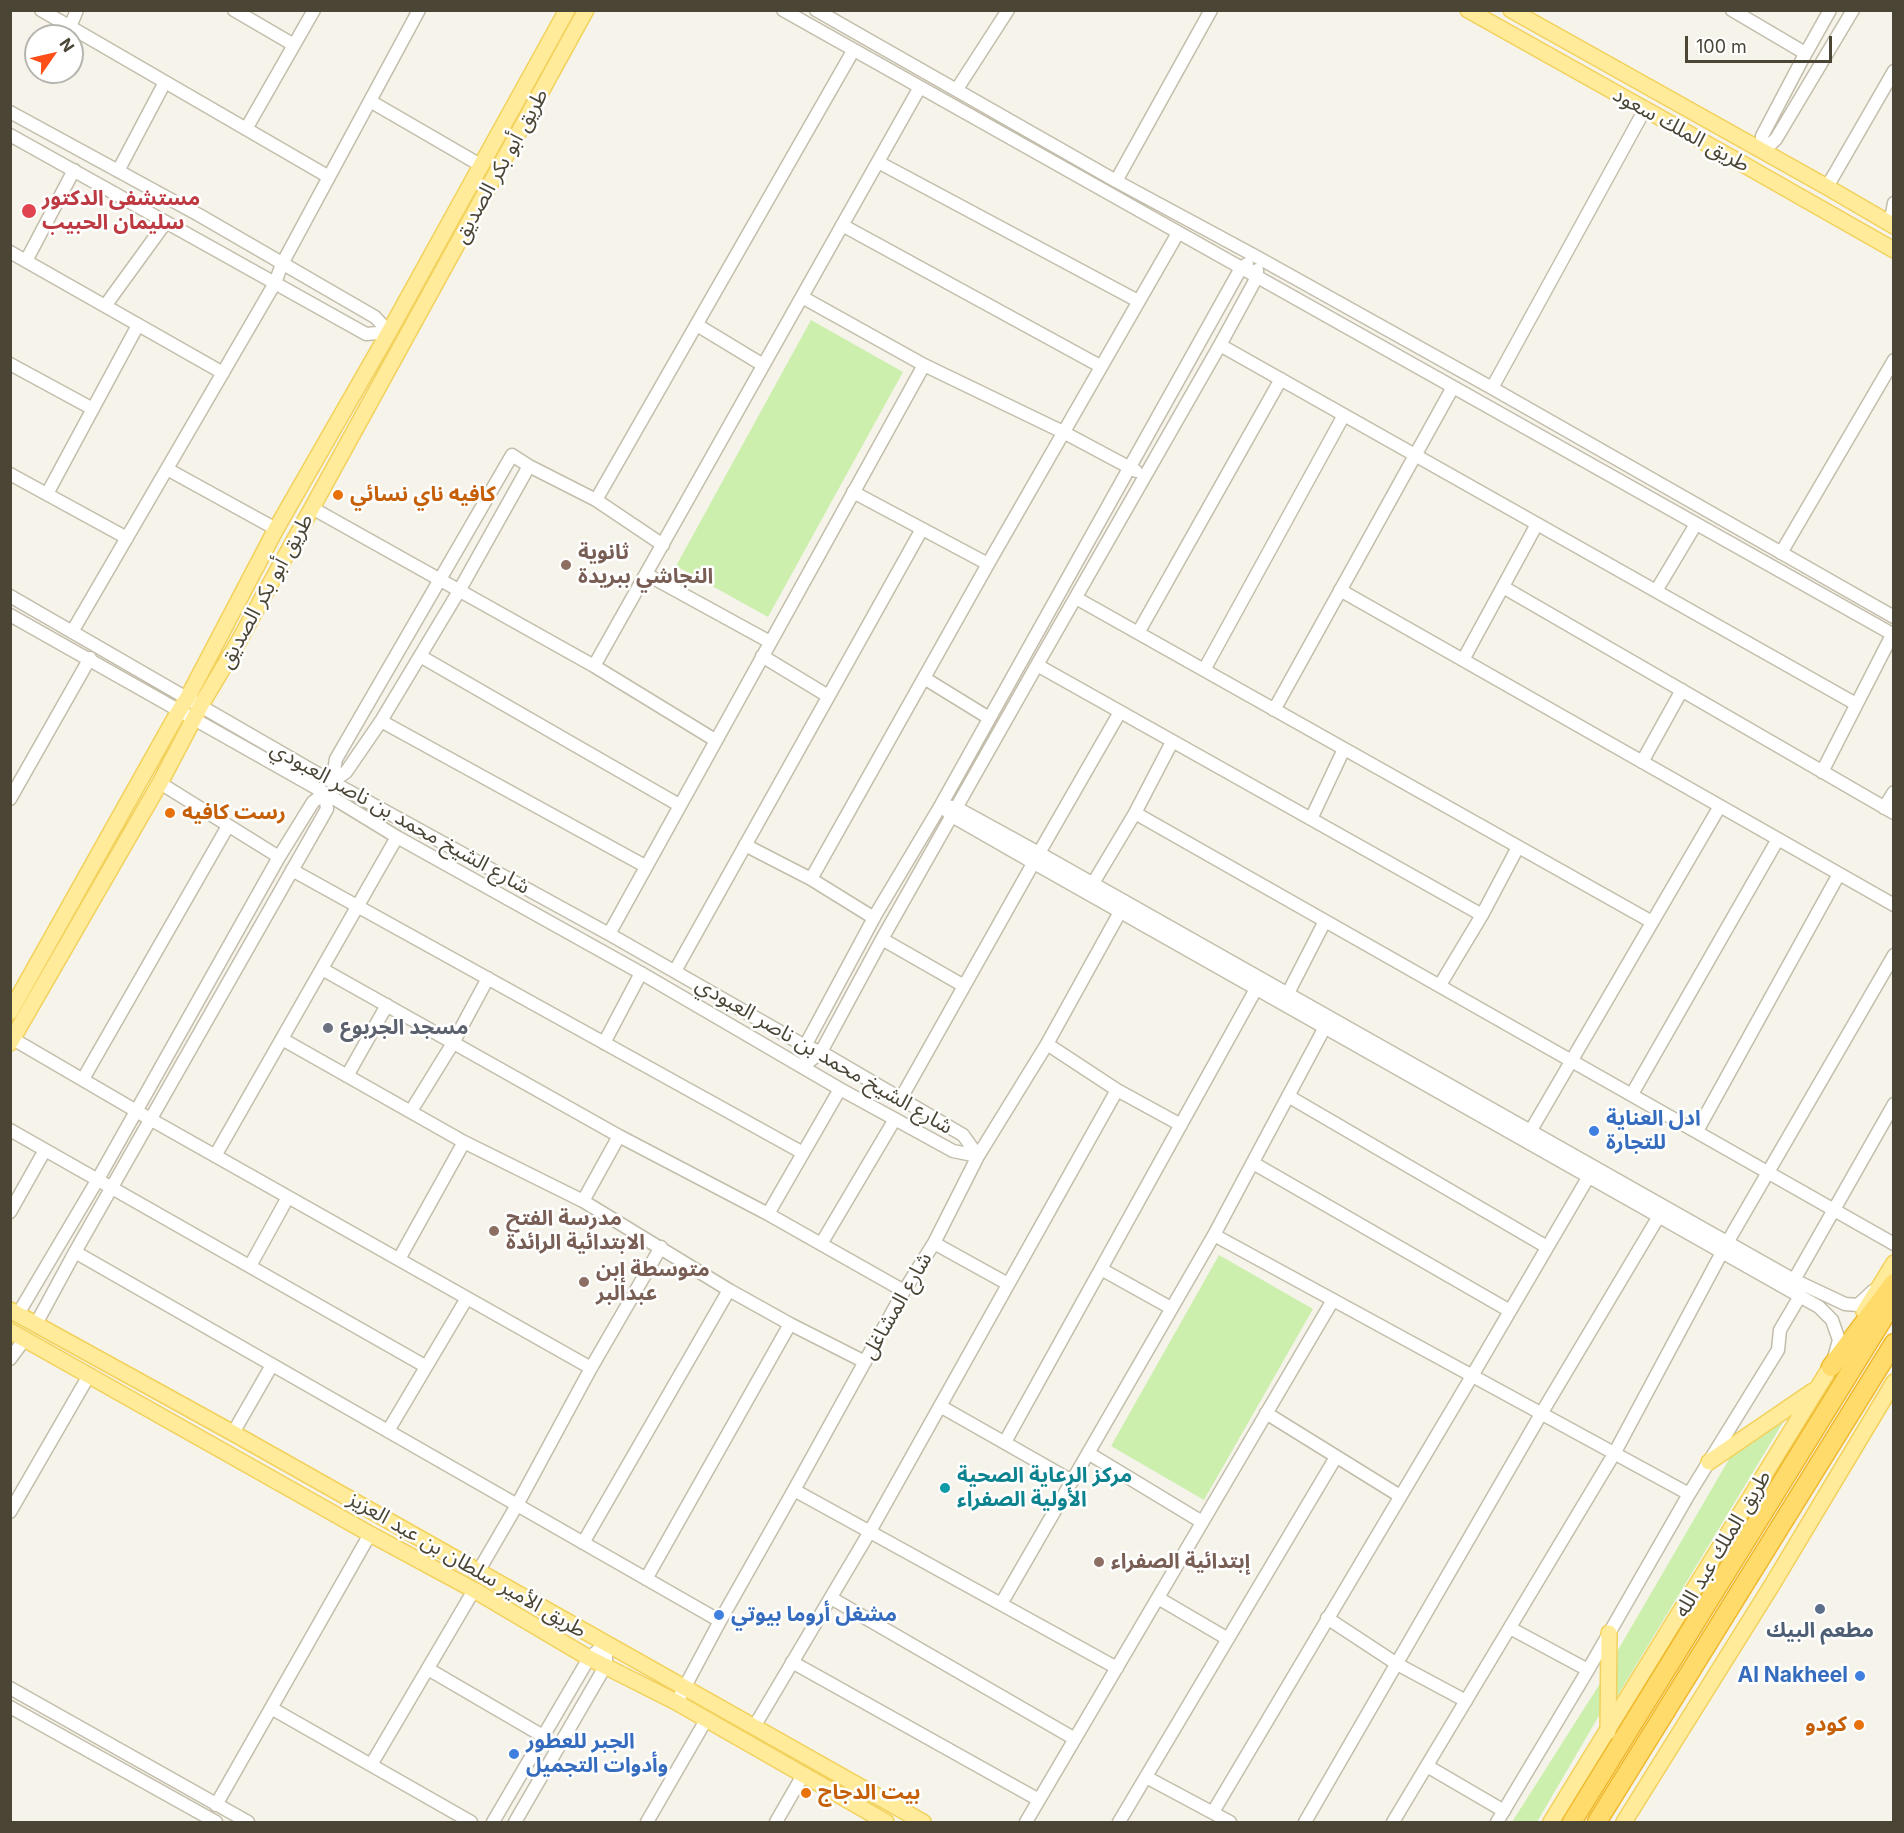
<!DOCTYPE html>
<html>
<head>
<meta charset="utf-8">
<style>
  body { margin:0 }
  #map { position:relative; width:1904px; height:1833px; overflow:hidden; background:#f6f4ea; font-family:Inter,sans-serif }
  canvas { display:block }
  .frame { position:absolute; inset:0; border:12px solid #4b4536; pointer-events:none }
  .north { position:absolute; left:24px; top:24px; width:60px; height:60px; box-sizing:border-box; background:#fff; border:2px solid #b7b5af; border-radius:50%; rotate:56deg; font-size:16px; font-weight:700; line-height:24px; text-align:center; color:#4b4536 }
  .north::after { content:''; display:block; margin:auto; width:21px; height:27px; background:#ff4e18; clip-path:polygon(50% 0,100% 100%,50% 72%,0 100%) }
  .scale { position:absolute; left:1685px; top:36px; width:147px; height:27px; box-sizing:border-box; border:3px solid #4b4536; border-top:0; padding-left:8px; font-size:18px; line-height:21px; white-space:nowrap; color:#4b4536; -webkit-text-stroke:4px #fff; paint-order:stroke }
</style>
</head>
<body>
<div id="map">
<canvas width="1904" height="1833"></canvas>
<div class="frame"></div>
<div class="north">N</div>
<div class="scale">100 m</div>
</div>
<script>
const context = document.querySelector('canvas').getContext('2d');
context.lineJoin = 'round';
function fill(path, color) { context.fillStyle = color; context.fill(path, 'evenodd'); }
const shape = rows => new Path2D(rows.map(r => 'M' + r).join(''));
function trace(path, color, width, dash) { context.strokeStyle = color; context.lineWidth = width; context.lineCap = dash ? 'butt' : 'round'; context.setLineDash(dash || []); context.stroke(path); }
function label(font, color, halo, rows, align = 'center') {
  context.font = font + ' Inter,"Noto Sans Arabic",sans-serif'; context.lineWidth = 5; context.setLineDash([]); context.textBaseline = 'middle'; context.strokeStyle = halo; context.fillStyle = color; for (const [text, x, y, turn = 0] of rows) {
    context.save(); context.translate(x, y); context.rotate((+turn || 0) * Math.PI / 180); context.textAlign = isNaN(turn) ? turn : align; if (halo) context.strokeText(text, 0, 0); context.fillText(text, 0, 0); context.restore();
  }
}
fill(shape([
  [811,320,903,372,768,617,676,566],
  [1219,1255,1313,1309,1204,1500,1111,1446],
  [1784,1421,1615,1700,1618,1650,1732,1454],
  [1601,1682,1600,1714,1537,1822,1512,1822]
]), '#ccefae');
const minor = shape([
  [41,10,329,177],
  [234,10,294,45],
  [783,10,1894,635],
  [816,10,1116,181,1257,257,1492,388,1894,617],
  [1732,10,1805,53],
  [70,27,77,10],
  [957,89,1008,10],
  [370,101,482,166],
  [10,112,199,215,375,317,389,332],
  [246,129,314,10],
  [10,135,366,334,389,332],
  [1763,151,1776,139,1853,10],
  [1763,151,1762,136,1802,60,1830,10],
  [878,162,1138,301],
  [118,171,165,82],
  [1116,181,1211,10],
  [1827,187,1894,71],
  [1890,224,1894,203],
  [842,225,1100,366],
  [10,252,223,373],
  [26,261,74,170],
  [802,297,924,365,1063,432,1136,471],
  [105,306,166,222],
  [697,325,763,365],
  [1220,345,1856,704],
  [10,364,93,409],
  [1492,388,1645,109],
  [167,469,276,529],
  [10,474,127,538],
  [853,492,988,564],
  [47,494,138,325],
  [596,500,853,51],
  [312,508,594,666,715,740],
  [1781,553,1894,360],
  [646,574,770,642],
  [1503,587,1894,813],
  [1340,590,1894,905],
  [1656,591,1696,524],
  [10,596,332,782,609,934,805,1046,821,1052,963,1135,978,1156],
  [1076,598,1652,922],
  [10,615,325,793,397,837,641,973,840,1089,953,1151,978,1156],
  [72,632,275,283,282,264,419,10],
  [1138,633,1281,379],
  [420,656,679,805],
  [762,656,828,696],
  [1463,660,1537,524],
  [1037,665,1482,915],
  [594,666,920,87],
  [1204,670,1344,415],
  [924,678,989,718],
  [1274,710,1453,387],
  [381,721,645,866],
  [1642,762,1682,690],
  [1822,772,1892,635],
  [332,782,336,759,512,455,529,466,596,500,663,545],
  [332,782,346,772,381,721,459,591,529,466],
  [160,783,279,857],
  [10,799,90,658],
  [941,805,957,808,1039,853,1794,1280,1845,1304,1858,1305,1873,1291],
  [942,806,952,816,1034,863,1819,1307,1832,1320,1839,1340,1834,1358],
  [1884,808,1894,792],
  [1135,813,1894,1244],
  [1311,819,1344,749],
  [745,845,811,879,874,918],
  [292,870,803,1153],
  [811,879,988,564,1178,233],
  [1089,890,1135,813,1172,742],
  [609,934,924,365],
  [882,939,964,986],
  [322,969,619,1136,768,1214,904,1291],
  [675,971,922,529],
  [1440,985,1482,915,1518,847],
  [1285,999,1325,921],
  [13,1039,150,1119,591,1368],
  [282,1039,464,1142,583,1201,729,1290,790,1324,865,1362],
  [604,1043,641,973],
  [1047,1044,1117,1090,1181,1125],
  [804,1054,805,1046,876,914,941,805,1241,268,1247,264],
  [802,1067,821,1052,882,939,1037,665,1220,345,1257,277,1257,270],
  [347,1076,387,1005],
  [83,1079,228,826],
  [1632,1094,1778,839],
  [1288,1096,1547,1247],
  [900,1100,1039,853,1120,712],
  [411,1111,453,1043,488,978],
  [10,1130,425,1366],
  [1697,1131,1839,874],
  [1527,1137,1720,806],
  [215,1156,397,837],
  [1253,1163,1510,1311],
  [583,1201,619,1136],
  [10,1212,45,1150],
  [768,1214,840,1089],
  [1214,1235,1689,1494],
  [934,1243,1008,1284],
  [821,1244,895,1119],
  [75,1252,720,1621],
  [399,1259,464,1142],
  [250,1266,288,1197],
  [1101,1269,1171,1308],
  [18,1314,98,1179,279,857,313,802,325,793,327,809,75,1252,36,1324],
  [10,1359,24,1340],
  [940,1406,1072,1481],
  [1266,1413,1400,1496],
  [388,1431,467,1298],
  [233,1433,272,1365],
  [1005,1442,1256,989],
  [1088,1453,1202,1522],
  [794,1490,1117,1668],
  [10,1512,88,1377],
  [583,1543,729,1290],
  [478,1572,517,1505,591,1368,661,1247],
  [646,1579,790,1324],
  [831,1598,1075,1739],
  [1158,1598,1228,1639],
  [1001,1604,1214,1235,1325,1027],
  [1327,1618,1397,1664,1466,1701],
  [1510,1628,1588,1670],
  [792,1662,1039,1800],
  [428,1669,543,1736],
  [10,1688,248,1822],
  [680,1696,720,1621,794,1490,904,1291,934,1243,978,1156,1047,1044,1120,912],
  [10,1707,216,1822],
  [271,1708,471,1822],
  [754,1727,869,1533,1117,1090],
  [371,1765,474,1590],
  [1427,1766,1504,1811],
  [1146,1777,1230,1822],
  [216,1805,370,1534],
  [1213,1812,1472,1376,1589,1176],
  [493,1822,589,1658,606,1644,606,1665,515,1822],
  [647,1822,706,1720],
  [776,1822,803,1775],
  [1026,1822,1333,1300],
  [1119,1822,1336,1457],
  [1305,1822,1541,1414,1659,1216],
  [1393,1822,1614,1454,1727,1243,1894,955],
  [1497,1822,1588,1670,1689,1494,1778,1350,1780,1330,1800,1296,1794,1280,1894,1104]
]);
const major = shape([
  [1468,10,1741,163,1894,250],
  [1511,10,1827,187,1894,226],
  [10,1012,179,711,188,697,276,529,389,332,567,10],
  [10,1043,160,783,201,705,236,646,586,10],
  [10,1310,233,1433,923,1822],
  [1864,1312,1894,1263],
  [10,1331,370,1534,474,1590,589,1658,676,1702,886,1822],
  [1709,1462,1813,1391],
  [1608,1732,1609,1633],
  [1551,1822,1836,1358],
  [1624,1822,1772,1585,1894,1382]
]);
const highway = shape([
  [1831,1367,1894,1283],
  [1572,1822,1894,1301],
  [1597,1822,1894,1343]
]);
trace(minor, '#c3bdab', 15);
trace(major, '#f2d15c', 18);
trace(highway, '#efb82b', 21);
trace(minor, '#fff', 12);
trace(major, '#ffeb9a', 15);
trace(highway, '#ffdb6c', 18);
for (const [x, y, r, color] of [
  [29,211,8,"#e0444e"],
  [338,495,6,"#e8710a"],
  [566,565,6,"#8d6e63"],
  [170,813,6,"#e8710a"],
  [328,1028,6,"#6b7280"],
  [1594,1131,6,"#3f7fe0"],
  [494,1231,6,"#8d6e63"],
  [584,1282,6,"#8d6e63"],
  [945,1488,6,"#0f9aa8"],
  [1099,1562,6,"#8d6e63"],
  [1820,1609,6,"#5c6f8a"],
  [719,1615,6,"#3f7fe0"],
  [1860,1676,6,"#3f7fe0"],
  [1859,1725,6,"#e8710a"],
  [514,1754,6,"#3f7fe0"],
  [806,1793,6,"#e8710a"]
]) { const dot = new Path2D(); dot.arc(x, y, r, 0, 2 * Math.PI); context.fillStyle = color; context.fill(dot); trace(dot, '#fff', 2); }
label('21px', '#4b4536', '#fff', [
  ["طريق الملك سعود",1681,130,29],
  ["طريق أبو بكر الصديق",501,166,-61],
  ["طريق أبو بكر الصديق",266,591,-61],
  ["شارع الشيخ محمد بن ناصر العبودي",400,818,29],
  ["شارع الشيخ محمد بن ناصر العبودي",824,1056,30],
  ["شارع المشاغل",897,1306,-60],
  ["طريق الملك عبد الله",1723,1544,-59],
  ["طريق الأمير سلطان بن عبد العزيز",467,1565,30]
]);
label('bold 21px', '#be3a42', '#fff', [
  ["مستشفى الدكتور",42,199],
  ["سليمان الحبيب",42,223]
], 'left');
label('bold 21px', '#c56008', '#fff', [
  ["كافيه ناي نسائي",350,495],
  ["رست كافيه",182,813],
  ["كودو",1847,1725,"right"],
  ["بيت الدجاج",818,1793]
], 'left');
label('bold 21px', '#785e54', '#fff', [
  ["ثانوية",578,553],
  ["النجاشي ببريدة",578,577],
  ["مدرسة الفتح",506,1219],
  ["الابتدائية الرائدة",506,1243],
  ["متوسطة إبن",596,1270],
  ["عبدالبر",596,1294],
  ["إبتدائية الصفراء",1111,1562]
], 'left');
label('bold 21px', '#5b616d', '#fff', [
  ["مسجد الجربوع",340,1028]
], 'left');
label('bold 21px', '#366cbe', '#fff', [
  ["ادل العناية",1606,1119],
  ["للتجارة",1606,1143],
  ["مشغل أروما بيوتي",731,1615],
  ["Al Nakheel",1848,1676,"right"],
  ["الجبر للعطور",526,1742],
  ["وأدوات التجميل",526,1766]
], 'left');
label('bold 21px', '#0d838f', '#fff', [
  ["مركز الرعاية الصحية",957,1476],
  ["الأولية الصفراء",957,1500]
], 'left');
label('bold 21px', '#4e5e75', '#fff', [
  ["مطعم البيك",1820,1631]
]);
</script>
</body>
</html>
